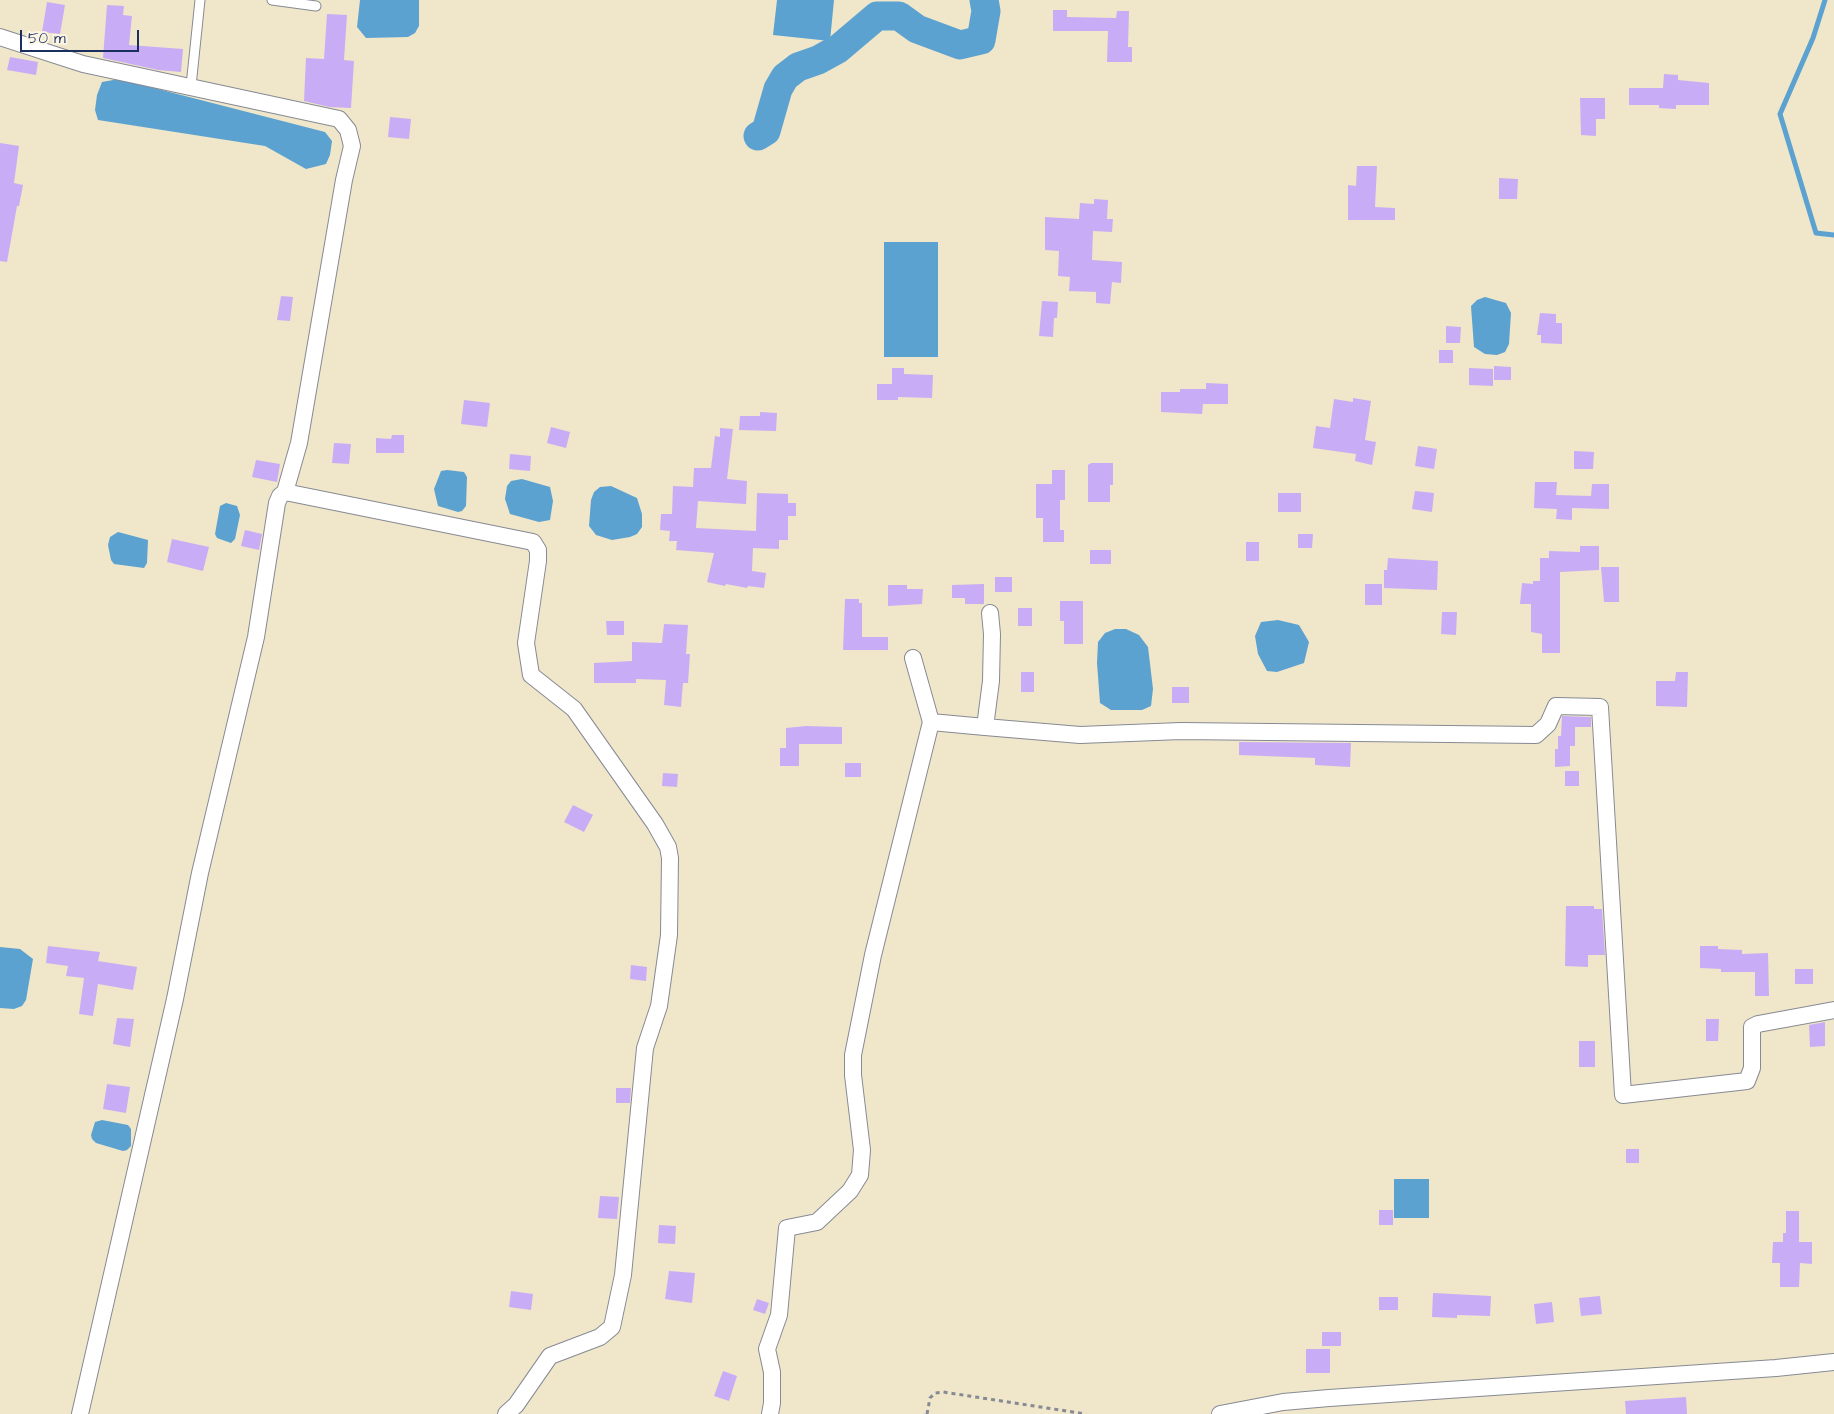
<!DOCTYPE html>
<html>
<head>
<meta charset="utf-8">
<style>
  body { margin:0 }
  #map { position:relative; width:1834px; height:1414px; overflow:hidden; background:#f0e6c9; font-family:"Architects Daughter",sans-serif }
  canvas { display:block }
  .scale { position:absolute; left:20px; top:30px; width:119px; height:22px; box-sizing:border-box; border:2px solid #1b2f5e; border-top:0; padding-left:6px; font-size:15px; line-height:18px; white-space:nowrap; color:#1b2f5e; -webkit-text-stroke:4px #fcf5e5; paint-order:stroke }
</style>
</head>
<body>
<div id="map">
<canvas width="1834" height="1414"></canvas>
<div class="scale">50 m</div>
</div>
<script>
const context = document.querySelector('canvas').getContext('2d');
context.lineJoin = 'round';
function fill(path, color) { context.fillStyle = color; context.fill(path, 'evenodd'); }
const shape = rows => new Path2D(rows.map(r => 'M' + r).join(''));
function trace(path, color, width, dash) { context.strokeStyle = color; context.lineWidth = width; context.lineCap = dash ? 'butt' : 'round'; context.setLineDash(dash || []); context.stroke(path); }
fill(shape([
  [360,0,419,0,419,26,415,33,408,37,366,38,357,27],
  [777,0,834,0,830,41,773,35],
  [119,79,325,132,332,141,330,155,326,164,306,169,265,146,98,120,95,110,97,95,102,82],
  [884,242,938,242,938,357,884,357],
  [1485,297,1506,303,1511,313,1509,344,1505,352,1497,355,1485,354,1474,347,1471,306,1477,300],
  [447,470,464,472,467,477,466,506,462,511,458,512,438,506,434,489,441,471],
  [522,479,550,487,553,501,550,520,539,522,510,514,505,499,507,486,511,481],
  [611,486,637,498,642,514,642,527,637,534,630,537,612,540,596,535,589,526,591,500,594,492,600,487],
  [226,503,237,506,240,515,235,539,231,543,217,538,215,534,220,506],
  [118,532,148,540,147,563,144,568,114,564,111,560,108,545,110,537],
  [1278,620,1299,625,1309,642,1304,663,1277,672,1267,671,1258,654,1255,636,1261,622],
  [1115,629,1126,629,1139,635,1148,647,1153,689,1151,706,1142,710,1111,710,1100,703,1097,663,1098,642,1105,633],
  [0,947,20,949,33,959,26,1000,22,1006,14,1009,0,1008],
  [102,1120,128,1125,131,1129,131,1146,127,1150,123,1151,96,1143,92,1139,91,1135,95,1122],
  [1394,1179,1429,1179,1429,1218,1394,1218]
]), '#5ba2d1');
trace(shape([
  [1825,0,1813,38,1780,114,1816,233,1834,235]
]), '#5ba2d1', 5);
trace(shape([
  [758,136,766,131,778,89,785,77,798,67,818,60,838,49,877,16,899,16,917,29,960,45,981,40,986,11,984,0]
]), '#5ba2d1', 29);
fill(shape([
  [47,2,65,5,60,34,42,32],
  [107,5,124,6,123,15,132,16,129,45,183,49,181,72,158,70,103,58],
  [1053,10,1067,10,1067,17,1116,18,1117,11,1129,11,1128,47,1132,47,1132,62,1107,62,1108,31,1053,31],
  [327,14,347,15,344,60,354,61,351,108,329,107,304,101,306,58,324,59],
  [10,57,38,62,36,75,7,70],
  [1664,74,1678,75,1678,80,1709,83,1709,105,1676,105,1676,109,1659,108,1659,105,1629,105,1629,88,1663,88],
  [1580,98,1605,98,1605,119,1596,119,1596,136,1581,135],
  [390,117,411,119,409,139,388,137],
  [0,143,19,146,14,183,23,185,19,206,17,206,7,262,0,261],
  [1357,166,1377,166,1375,207,1395,208,1395,220,1348,220,1348,185,1356,186],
  [1499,178,1518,179,1517,199,1499,199],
  [1094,199,1108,200,1107,219,1113,219,1112,232,1093,231,1092,260,1122,262,1121,283,1112,282,1110,304,1096,303,1096,292,1069,291,1070,277,1058,276,1059,251,1045,250,1045,217,1079,219,1080,203,1094,204],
  [281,296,293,297,290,321,277,320],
  [1042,301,1058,302,1057,318,1054,318,1053,337,1039,336],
  [1540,313,1556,314,1556,323,1562,323,1562,344,1541,343,1541,335,1537,335],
  [1446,326,1461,327,1460,343,1446,343],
  [1439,350,1453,350,1453,363,1439,363],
  [1494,366,1511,367,1511,380,1494,380],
  [892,368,904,368,904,374,933,375,932,398,898,397,898,400,877,400,877,384,892,384],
  [1469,368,1493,369,1493,386,1469,385],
  [1206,383,1228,384,1228,404,1203,404,1202,414,1161,412,1161,392,1180,392,1180,389,1206,389],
  [1353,398,1371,401,1365,440,1376,442,1372,465,1355,461,1356,454,1313,448,1316,426,1330,428,1334,399,1353,402],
  [464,400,490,403,487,427,461,424],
  [760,412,777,413,776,431,739,430,740,416,760,416],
  [551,427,570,432,566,448,547,443],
  [720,428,733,429,727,479,747,481,746,504,698,501,696,528,756,531,757,493,788,494,788,503,796,503,796,516,788,516,788,540,779,540,779,549,753,548,752,571,766,573,764,588,748,586,747,588,726,584,725,586,707,582,714,553,676,550,677,541,669,541,670,531,660,530,661,514,672,514,673,486,693,487,694,468,711,468,715,436,720,437],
  [392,435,404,435,404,453,376,453,376,438,391,439],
  [334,443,351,444,349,464,332,463],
  [1418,446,1437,449,1434,469,1415,466],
  [1574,451,1594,452,1593,469,1574,469],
  [510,454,531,456,530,471,509,469],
  [256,460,280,464,277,482,252,477],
  [1091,463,1113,463,1113,485,1110,485,1110,502,1088,502,1088,465],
  [1052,470,1065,470,1065,500,1060,500,1060,530,1064,530,1064,542,1043,542,1043,518,1036,518,1036,484,1052,484],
  [1535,482,1557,482,1556,495,1591,496,1592,484,1609,484,1609,509,1572,508,1572,520,1556,519,1557,509,1534,508],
  [1415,491,1434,493,1432,512,1412,509],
  [1278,493,1301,493,1301,512,1278,512],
  [245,530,262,534,259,550,241,546],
  [1298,534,1313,534,1312,548,1298,548],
  [172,539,209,547,203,571,167,562],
  [1246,542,1259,542,1259,561,1246,561],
  [1580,546,1599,546,1599,570,1560,572,1560,653,1542,653,1542,634,1531,632,1531,604,1520,604,1522,583,1533,584,1533,581,1540,581,1540,558,1549,558,1549,551,1580,552],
  [1090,550,1111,550,1111,564,1090,564],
  [1388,558,1438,561,1437,590,1384,588,1384,570,1387,570],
  [1601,567,1619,567,1619,602,1604,602],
  [995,577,1012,577,1012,592,995,592],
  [984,584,984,604,965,604,965,598,952,598,952,585],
  [1365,584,1382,584,1382,605,1365,605],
  [888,585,907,585,907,589,923,589,922,604,888,606],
  [845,599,859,599,859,603,862,603,862,637,888,637,888,650,843,650],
  [1060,601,1083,601,1083,644,1064,644,1064,621,1060,621],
  [1018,608,1032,608,1032,626,1018,626],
  [1442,612,1457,612,1456,635,1441,634],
  [606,621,624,621,624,635,607,635],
  [664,624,688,625,686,654,690,654,688,683,683,683,681,707,664,705,666,680,636,679,636,683,594,683,594,663,632,661,632,642,662,643],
  [1021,672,1034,672,1034,692,1021,692],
  [1676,672,1688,672,1687,707,1656,706,1656,681,1675,681],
  [1172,687,1189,687,1189,703,1172,703],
  [1562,716,1591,717,1591,727,1575,727,1575,746,1570,746,1570,766,1555,767,1555,749,1558,749,1558,736,1561,736],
  [806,726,842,727,842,744,799,744,799,766,780,766,780,748,786,748,786,728],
  [1239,742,1351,743,1350,767,1315,765,1315,758,1239,755],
  [845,763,861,763,861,777,845,777],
  [1565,771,1579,771,1579,786,1565,786],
  [663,773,678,774,677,787,662,786],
  [573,805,593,815,584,832,564,822],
  [1566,906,1594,906,1594,909,1602,909,1605,955,1588,955,1588,967,1565,966],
  [48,946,100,952,98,961,137,967,133,990,98,984,93,1016,79,1014,84,978,66,976,68,966,46,963],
  [1700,946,1718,946,1718,949,1742,950,1742,954,1768,953,1769,996,1755,996,1755,972,1721,972,1721,969,1700,968],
  [631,965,647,967,646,981,630,979],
  [1795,969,1813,969,1813,984,1795,984],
  [117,1018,134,1019,130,1047,113,1044],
  [1706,1019,1719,1019,1718,1041,1706,1041],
  [1825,1022,1825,1046,1810,1047,1809,1025],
  [1579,1041,1595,1041,1595,1067,1579,1067],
  [107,1084,130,1087,126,1113,103,1109],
  [616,1088,631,1088,630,1103,616,1103],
  [1626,1149,1639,1149,1639,1163,1626,1163],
  [600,1196,619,1197,617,1219,598,1218],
  [1379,1210,1393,1210,1393,1225,1379,1225],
  [1786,1211,1799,1211,1799,1242,1812,1242,1812,1264,1800,1263,1799,1287,1780,1287,1780,1263,1772,1263,1773,1242,1783,1242,1783,1233,1786,1233],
  [659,1225,676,1226,675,1244,658,1243],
  [669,1271,695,1273,692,1303,665,1299],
  [511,1291,533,1294,531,1310,509,1307],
  [1433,1293,1491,1296,1490,1316,1457,1315,1457,1318,1432,1317],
  [1600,1296,1602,1314,1581,1316,1579,1298],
  [1379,1297,1398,1297,1398,1310,1379,1310],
  [757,1299,769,1303,765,1314,753,1310],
  [1552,1302,1554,1322,1536,1324,1534,1304],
  [1322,1332,1341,1332,1341,1346,1322,1346],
  [1306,1349,1330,1349,1330,1373,1306,1373],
  [723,1371,737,1376,729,1401,714,1396],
  [1686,1397,1687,1414,1626,1414,1625,1401]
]), '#c8adf6');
const service = shape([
  [272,0,316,6],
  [191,86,200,0]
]);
const minor = shape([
  [0,37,83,64,339,119,348,130,352,146,344,180,299,443,285,492],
  [931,722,985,727,991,681,992,634,990,613],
  [985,727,1080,735,1181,731,1536,735,1548,724,1556,706,1600,707,1623,1095,1747,1081,1752,1068,1752,1027,1758,1024,1834,1010],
  [80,1414,175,999,200,873,256,637,277,503,280,496,285,492,533,542,538,550,538,561,526,643,531,675,574,709,655,824,668,847,670,858,669,935,659,1006,645,1048,623,1275,612,1327,600,1337,550,1356,516,1405,506,1414],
  [770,1414,772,1403,772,1372,767,1349,779,1315,787,1228,817,1222,850,1191,860,1175,862,1150,853,1075,853,1055,873,955,931,722,913,658],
  [1220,1414,1283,1402,1329,1398,1776,1368,1834,1362]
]);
trace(service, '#868a94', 11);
trace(minor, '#868a94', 18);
trace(shape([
  [927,1414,930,1398,935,1393,943,1392,1086,1414]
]), '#868a94', 3, [4, 4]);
trace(service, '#fff', 9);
trace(minor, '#fff', 16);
</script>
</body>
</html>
